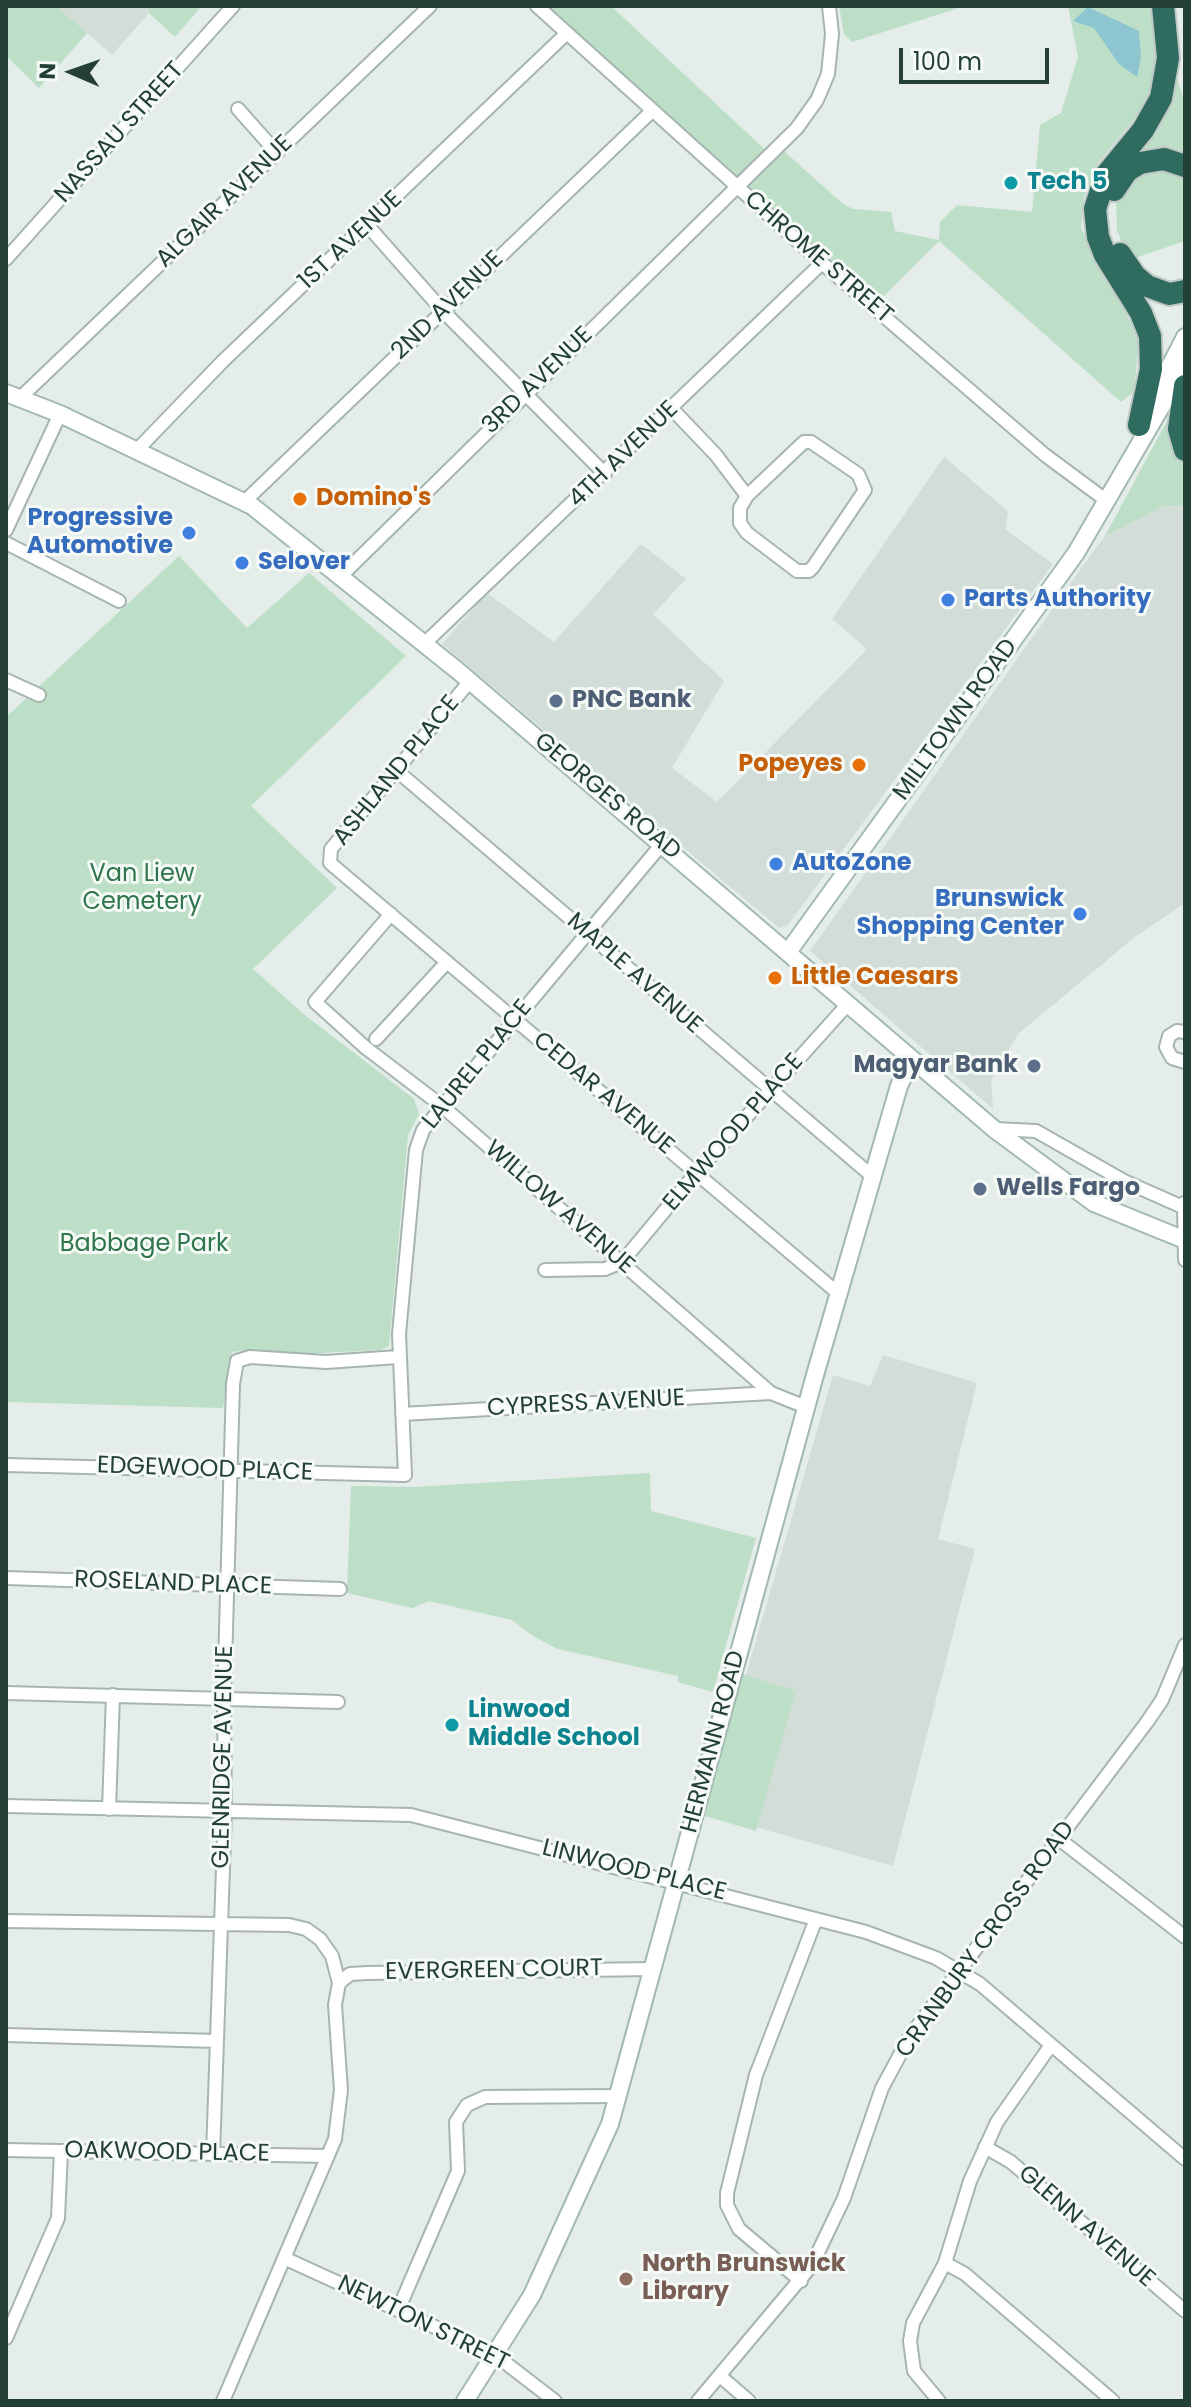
<!DOCTYPE html>
<html>
<head>
<meta charset="utf-8">
<style>
  body { margin:0 }
  #map { position:relative; width:1191px; height:2407px; overflow:hidden; background:#e4ede9; font-family:Poppins,sans-serif }
  canvas { display:block }
  .frame { position:absolute; inset:0; border:8px solid #233f38; pointer-events:none }
  .north { position:absolute; left:32px; top:32px; width:80px; height:80px; -webkit-text-stroke:6px #f5faf7; paint-order:stroke; rotate:272deg; font-size:22px; font-weight:700; line-height:32px; text-align:center; color:#233f38 }
  .north::after { content:''; display:block; margin:auto; width:28px; height:36px; background:#233f38; clip-path:polygon(50% 0,100% 100%,50% 72%,0 100%) }
  .scale { position:absolute; left:899px; top:48px; width:150px; height:36px; box-sizing:border-box; border:4px solid #233f38; border-top:0; padding-left:10px; font-size:24px; line-height:28px; white-space:nowrap; color:#233f38; -webkit-text-stroke:6px #f5faf7; paint-order:stroke }
</style>
</head>
<body>
<div id="map">
<canvas width="1191" height="2407"></canvas>
<div class="frame"></div>
<div class="north">N</div>
<div class="scale">100 m</div>
</div>
<script>
const context = document.querySelector('canvas').getContext('2d');
context.lineJoin = 'round';
function fill(path, color) { context.fillStyle = color; context.fill(path, 'evenodd'); }
const shape = rows => new Path2D(rows.map(r => 'M' + r).join(''));
function trace(path, color, width, dash) { context.strokeStyle = color; context.lineWidth = width; context.lineCap = dash ? 'butt' : 'round'; context.setLineDash(dash || []); context.stroke(path); }
function label(font, color, halo, rows, align = 'center') {
  context.font = font + ' Poppins,sans-serif'; context.lineWidth = 6; context.setLineDash([]); context.textBaseline = 'middle'; context.strokeStyle = halo; context.fillStyle = color; for (const [text, x, y, turn = 0] of rows) {
    context.save(); context.translate(x, y); context.rotate((+turn || 0) * Math.PI / 180); context.textAlign = isNaN(turn) ? turn : align; if (halo) context.strokeText(text, 0, 0); context.fillText(text, 0, 0); context.restore();
  }
}
fill(shape([
  [56,6,149,6,149,13,112,55],
  [944,457,1008,511,1005,529,1053,564,788,925,779,928,442,644,487,593,554,642,641,544,686,579,653,614,724,681,672,768,717,802,867,649,832,619],
  [1166,505,1185,506,1185,903,1135,937,1018,1034,991,1081,993,1109,810,951,1090,556,1105,536],
  [883,1355,977,1383,938,1539,975,1549,893,1866,706,1813,833,1375,870,1386]
]), '#d2ddd8');
fill(shape([
  [12,6,56,6,87,33,39,88,6,56,6,11],
  [149,6,202,6,175,37,149,13],
  [543,6,611,6,774,158,785,152,843,204,853,209,891,212,895,231,939,240,940,222,957,205,1032,212,1040,125,1061,113,1078,57,1068,6,1151,6,1156,20,1155,86,1132,122,1097,164,1084,197,1081,228,1139,338,1134,392,1121,402,939,241,876,304],
  [839,6,965,6,852,42,844,34],
  [1174,70,1185,103,1185,160,1123,165],
  [1149,168,1185,175,1185,241,1129,260,1117,230,1116,202,1128,179],
  [1174,408,1175,451,1185,463,1185,506,1166,505,1105,536],
  [179,556,247,628,309,573,406,656,251,806,337,888,253,969,306,1016,414,1099,419,1114,408,1135,389,1346,380,1350,300,1354,246,1350,232,1352,223,1408,6,1402,6,717],
  [650,1473,651,1511,756,1538,713,1692,678,1682,678,1676,558,1649,533,1636,512,1620,429,1601,412,1608,347,1593,351,1486,413,1487],
  [733,1671,796,1691,756,1831,695,1813]
]), '#bddec7');
fill(shape([
  [1088,7,1139,31,1141,57,1137,77,1119,64,1094,28,1073,21]
]), '#8dc5d1');
const street = shape([
  [537,6,822,263,1045,455,1107,501],
  [238,109,277,153],
  [368,226,443,311,605,474],
  [6,259,233,6],
  [20,398,430,6],
  [672,409,716,455,747,496,740,508,740,523,747,533,797,571,809,571,813,567,865,490,858,474,811,442,804,442,747,496],
  [137,450,223,361,567,33],
  [244,502,652,111],
  [6,530,60,414],
  [6,543,119,601],
  [340,577,797,128,817,100,828,74,832,34,829,6],
  [424,644,822,263],
  [6,680,39,695],
  [470,681,331,849,330,863,839,1294],
  [396,770,872,1176],
  [391,914,315,1002,366,1048,442,1106,771,1393,806,1407],
  [1185,1032,1177,1031,1169,1036,1166,1047,1172,1058,1185,1062],
  [376,1039,447,962],
  [994,1129,1036,1131,1124,1181,1185,1208],
  [1184,1203,1185,1260],
  [545,1270,605,1269,622,1262,696,1173,847,1005],
  [402,1414,771,1393],
  [6,1465,405,1475,399,1334,416,1150,423,1130,662,844],
  [6,1578,340,1589],
  [6,1693,338,1702],
  [6,1806,411,1815,866,1932,936,1958,980,1984,1185,2159],
  [109,1809,113,1695],
  [1059,1839,1185,1937],
  [6,1921,289,1925,306,1929,320,1939,332,1956,339,1983],
  [6,2035,217,2041],
  [985,2147,1011,2162,1185,2311],
  [6,2150,328,2156],
  [213,2154,225,1811,224,1700,233,1384,237,1361,250,1357,326,1362,398,1357],
  [284,2258,494,2354,555,2401],
  [945,2263,965,2274,1113,2401],
  [801,2281,739,2229,727,2205,727,2193,756,2075,816,1919],
  [399,2308,458,2171,456,2122,467,2105,485,2097,619,2096],
  [6,2338,58,2218,61,2151],
  [720,2376,749,2401],
  [223,2401,335,2139,341,2090,335,2005,339,1983,350,1974,367,1973,653,1969],
  [698,2401,812,2265,844,2198,882,2088,910,2036,1147,1722,1162,1700,1185,1645],
  [939,2401,914,2371,910,2341,913,2323,945,2263,970,2181,997,2122,1051,2045]
]);
const secondary = shape([
  [6,393,60,414,252,506,458,671,994,1129,1094,1203,1185,1240],
  [1149,407,1185,337],
  [788,952,1076,553,1185,366],
  [465,2401,532,2295,610,2124,815,1375,899,1086,911,1060]
]);
const highway = shape([
  [1114,190,1127,171,1140,163,1164,159,1185,166],
  [1120,254,1135,276,1147,286,1169,294,1185,291],
  [1185,386,1179,429,1185,450],
  [1139,425,1151,369,1150,336,1141,313,1105,255,1098,237,1095,209,1106,175,1143,130,1161,98,1168,58,1163,6]
]);
trace(street, '#a6b5b0', 16);
trace(secondary, '#a2b9b1', 20);
trace(highway, '#c1c9c7', 26);
trace(street, '#fff', 12);
trace(secondary, '#fff', 16);
trace(highway, '#306b60', 22);
for (const [x, y, r, color] of [
  [1011,183,8,"#0f9aa8"],
  [300,499,8,"#e8710a"],
  [189,533,8,"#3f7fe0"],
  [242,563,8,"#3f7fe0"],
  [948,600,8,"#3f7fe0"],
  [556,701,8,"#5c6f8a"],
  [859,765,8,"#e8710a"],
  [776,864,8,"#3f7fe0"],
  [1080,914,8,"#3f7fe0"],
  [775,978,8,"#e8710a"],
  [1034,1066,8,"#5c6f8a"],
  [980,1189,8,"#5c6f8a"],
  [452,1725,8,"#0f9aa8"],
  [626,2279,8,"#8d6e63"]
]) { const dot = new Path2D(); dot.arc(x, y, r, 0, 2 * Math.PI); context.fillStyle = color; context.fill(dot); trace(dot, '#f5faf7', 3); }
label('24px', '#233f38', '#f5faf7', [
  ["NASSAU STREET",120,133,-48],
  ["ALGAIR AVENUE",225,202,-44],
  ["1ST AVENUE",351,241,-43],
  ["CHROME STREET",818,258,41],
  ["2ND AVENUE",448,306,-44],
  ["3RD AVENUE",538,381,-44],
  ["4TH AVENUE",624,455,-44],
  ["MILLTOWN ROAD",956,720,-54],
  ["ASHLAND PLACE",397,771,-51],
  ["GEORGES ROAD",607,797,40],
  ["MAPLE AVENUE",634,974,41],
  ["LAUREL PLACE",478,1065,-51],
  ["CEDAR AVENUE",603,1094,40],
  ["ELMWOOD PLACE",734,1133,-49],
  ["WILLOW AVENUE",559,1208,41],
  ["CYPRESS AVENUE",586,1404,-3],
  ["EDGEWOOD PLACE",205,1470,2],
  ["ROSELAND PLACE",173,1584,2],
  ["HERMANN ROAD",714,1742,-75],
  ["GLENRIDGE AVENUE",224,1757,-89],
  ["LINWOOD PLACE",634,1871,14],
  ["CRANBURY CROSS ROAD",986,1940,-54],
  ["EVERGREEN COURT",494,1971,-1],
  ["OAKWOOD PLACE",167,2153,1],
  ["GLENN AVENUE",1086,2227,41],
  ["NEWTON STREET",423,2324,26]
]);
label('bold 24px', '#0d838f', '#f5faf7', [
  ["Tech 5",1027,183],
  ["Linwood",468,1711],
  ["Middle School",468,1739]
], 'left');
label('bold 24px', '#c56008', '#f5faf7', [
  ["Domino's",316,499],
  ["Popeyes",843,765,"right"],
  ["Little Caesars",791,978]
], 'left');
label('bold 24px', '#366cbe', '#f5faf7', [
  ["Progressive",173,519,"right"],
  ["Automotive",173,547,"right"],
  ["Selover",258,563],
  ["Parts Authority",964,600],
  ["AutoZone",792,864],
  ["Brunswick",1064,900,"right"],
  ["Shopping Center",1064,928,"right"]
], 'left');
label('bold 24px', '#4e5e75', '#f5faf7', [
  ["PNC Bank",572,701],
  ["Magyar Bank",1018,1066,"right"],
  ["Wells Fargo",996,1189]
], 'left');
label('24px', '#2e754b', '#f5faf7', [
  ["Van Liew",142,875],
  ["Cemetery",142,903],
  ["Babbage Park",144,1245]
]);
label('bold 24px', '#785e54', '#f5faf7', [
  ["North Brunswick",642,2265],
  ["Library",642,2293]
], 'left');
</script>
</body>
</html>
